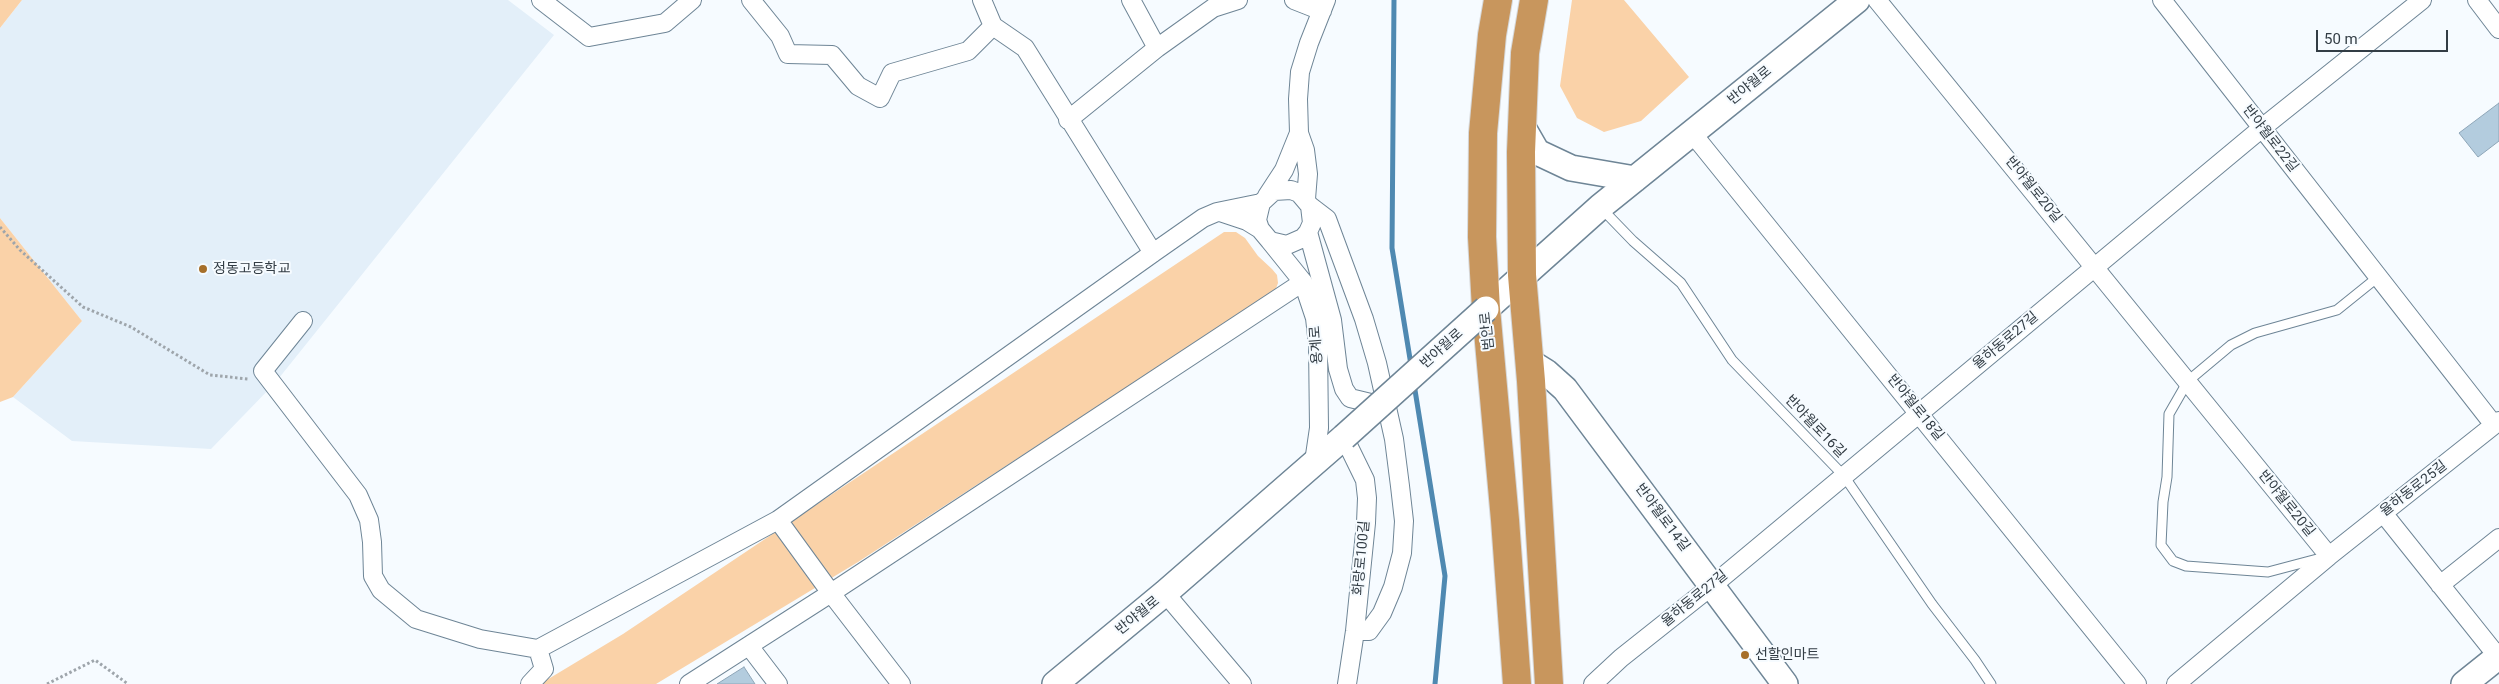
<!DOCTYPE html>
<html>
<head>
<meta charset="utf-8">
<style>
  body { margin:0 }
  #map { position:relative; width:2499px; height:684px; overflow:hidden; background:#f6fbff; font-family:Roboto,sans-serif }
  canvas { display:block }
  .scale { position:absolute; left:2316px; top:30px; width:132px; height:22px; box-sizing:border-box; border:2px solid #333d45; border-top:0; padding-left:6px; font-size:15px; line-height:18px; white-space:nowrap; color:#333d45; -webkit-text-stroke:4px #f6fbff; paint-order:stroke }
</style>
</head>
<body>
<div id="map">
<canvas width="2499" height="684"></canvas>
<div class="scale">50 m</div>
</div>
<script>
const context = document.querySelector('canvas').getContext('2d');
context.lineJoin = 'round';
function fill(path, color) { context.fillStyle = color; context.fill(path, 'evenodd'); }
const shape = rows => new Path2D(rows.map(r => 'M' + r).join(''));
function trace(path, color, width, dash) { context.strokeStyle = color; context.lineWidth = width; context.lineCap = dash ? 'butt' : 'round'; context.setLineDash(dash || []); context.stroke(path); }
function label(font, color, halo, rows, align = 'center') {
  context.font = font + ' Roboto,"Noto Sans KR",sans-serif'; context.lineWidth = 4; context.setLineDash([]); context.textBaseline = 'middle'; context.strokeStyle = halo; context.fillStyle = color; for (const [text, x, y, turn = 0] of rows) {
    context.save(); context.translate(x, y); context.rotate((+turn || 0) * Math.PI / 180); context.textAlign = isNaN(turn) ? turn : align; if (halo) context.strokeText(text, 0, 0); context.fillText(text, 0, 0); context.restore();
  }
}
fill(shape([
  [22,0,508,0,554,35,275,383,211,449,72,441,13,397,82,321,0,218,0,28]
]), '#e3eff9');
fill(shape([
  [0,0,22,0,0,28],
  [1572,0,1624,0,1689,77,1641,121,1604,132,1577,118,1560,86],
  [0,218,82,321,13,397,0,402],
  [1224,232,1236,232,1245,238,1258,256,1272,269,1277,275,1278,283,1275,291,858,562,656,684,540,684,623,634]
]), '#fad2a8');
trace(shape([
  [1394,0,1392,248,1411,365],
  [1414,384,1445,576,1435,684]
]), '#4f89b1', 5);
const building = shape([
  [2499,103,2499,141,2478,157,2459,133,2499,103],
  [744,667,755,684,717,684,744,667]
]);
fill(building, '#b3ccde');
trace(building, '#8ea6b8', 1);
const lane = shape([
  [1602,209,1633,241,1681,283,1732,360,1844,476,1932,604,1975,660,1991,684],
  [2321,558,2268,572,2186,566,2173,561,2161,545,2163,502,2167,477,2169,414,2188,381,2231,345,2255,333,2337,310,2378,277]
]);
const street = shape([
  [541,0,589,37,665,23,692,0],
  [751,0,780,36,788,54,832,55,858,86,880,98,892,73,968,51,993,26],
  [982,0,993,26,1025,48,1153,253,1203,218,1217,212,1261,203],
  [1131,0,1157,48],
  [1294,0,1322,11],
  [1877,0,2329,556],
  [2162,0,2494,425],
  [2477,0,2499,29],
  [1068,120,1157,48,1213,8,1238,0],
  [1692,133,2137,684],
  [1267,196,1284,170,1299,133],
  [1306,199,1308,174,1305,150,1299,133,1298,99,1300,72,1309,43,1326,0],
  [1310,206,1327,219,1364,319,1377,363,1394,439,1400,486,1404,521,1402,553,1393,587,1382,613,1369,631,1355,631],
  [1220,212,1247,221,1260,229,1270,241,1287,245,1303,238,1308,232,1312,223,1310,206,1299,193,1291,190,1274,191,1261,203,1257,220,1260,229],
  [1308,232,1332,320,1338,369,1344,389,1350,398,1379,405],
  [1270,241,1303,282,1315,318,1318,345,1319,428,1314,462],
  [303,321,263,371,358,495,369,520,372,542,373,576,381,590,416,619,480,639,538,649,778,520,831,593,901,684],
  [1344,437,1365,480,1367,498,1366,523,1355,631,1347,684],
  [2383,513,2498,657],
  [778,520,1153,253],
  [2440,585,2499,538],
  [1165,593,1242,684],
  [749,646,778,684],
  [530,684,544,669,538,649],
  [689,684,831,593,1303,282],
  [1593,684,1621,658,1713,585,2262,128,2422,0],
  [2176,684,2329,556,2499,421]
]);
const secondary = shape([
  [1522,126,1537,152,1571,168,1635,179],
  [1486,309,1600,207,1857,0],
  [1530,362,1546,372,1565,389,1785,684],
  [1055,684,1165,593,1344,437],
  [2464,684,2499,656]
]);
const highway = shape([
  [1498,0,1492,35,1483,133,1482,237,1486,309,1505,520,1517,684],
  [1534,0,1525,53,1521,152,1522,275,1531,381,1549,684]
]);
trace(lane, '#6e8596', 11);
trace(street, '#6e8596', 20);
trace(secondary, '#6e8596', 28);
trace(highway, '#d6d8da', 30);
trace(shape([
  [0,227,20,250,83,307,131,327,210,375,248,379],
  [47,684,95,660,128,684]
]), '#9ea5ab', 3, [2.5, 2.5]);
trace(lane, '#fff', 9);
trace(street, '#fff', 18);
trace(secondary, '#fff', 25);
trace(highway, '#c8965d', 28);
const secondaryBridge = shape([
  [1344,437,1486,309]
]);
trace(secondaryBridge, '#6e8596', 28, []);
trace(secondaryBridge, '#fff', 25);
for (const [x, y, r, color] of [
  [203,269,5,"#a66f2a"],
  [1745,655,5,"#a66f2a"]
]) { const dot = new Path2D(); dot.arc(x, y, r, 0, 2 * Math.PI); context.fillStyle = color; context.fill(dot); trace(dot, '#f6fbff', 2); }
label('14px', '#333d45', '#f6fbff', [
  ["반야월로",1750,86,-39],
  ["반야월로22길",2270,139,52],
  ["반야월로20길",2033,190,51],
  ["범안로",1488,331,-96],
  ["율하동로27길",2006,341,-40],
  ["용계로",1317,345,-94],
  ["반야월로",1442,349,-42],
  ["반야월로18길",1915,408,51],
  ["반야월로16길",1815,427,46],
  ["율하동로25길",2414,489,-38],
  ["반야월로20길",2286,504,51],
  ["반야월로14길",1662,518,53],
  ["화랑로100길",1362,558,-85],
  ["율하동로27길",1695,599,-39],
  ["반야월로",1138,616,-39]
]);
label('14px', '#333d45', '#f6fbff', [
  ["정동고등학교",213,269],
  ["선할인마트",1755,655]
], 'left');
</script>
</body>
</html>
